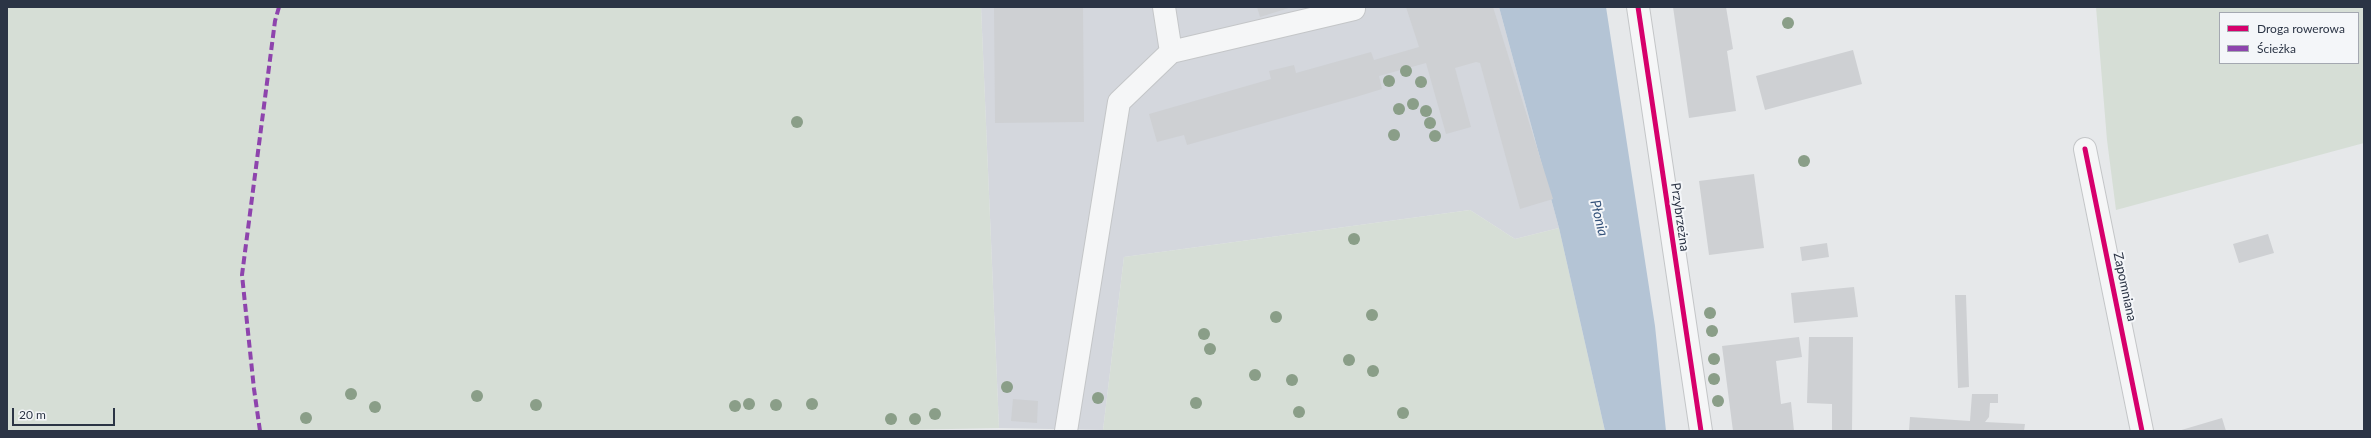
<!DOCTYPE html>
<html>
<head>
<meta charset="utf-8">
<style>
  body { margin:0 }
  #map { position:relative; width:2371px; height:438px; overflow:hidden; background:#e6e8ea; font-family:Lato,sans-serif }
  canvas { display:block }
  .frame { position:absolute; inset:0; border:8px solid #2b3445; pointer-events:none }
  .legend { position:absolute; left:2219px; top:12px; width:140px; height:52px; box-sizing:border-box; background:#f4f6f9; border:1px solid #a4a8b1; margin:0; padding:5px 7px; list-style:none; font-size:12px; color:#2b3445 }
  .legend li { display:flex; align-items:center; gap:8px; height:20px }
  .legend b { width:20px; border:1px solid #a4a8b1 }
  .scale { position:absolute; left:12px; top:408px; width:103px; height:18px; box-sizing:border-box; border:2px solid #2b3445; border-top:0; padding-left:5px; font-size:12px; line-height:14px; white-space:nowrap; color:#2b3445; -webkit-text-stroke:3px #f4f6f9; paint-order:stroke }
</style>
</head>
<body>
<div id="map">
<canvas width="2371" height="438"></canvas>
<div class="frame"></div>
<ul class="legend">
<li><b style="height:5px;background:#d6006c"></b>Droga rowerowa</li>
<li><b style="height:5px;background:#8e44ad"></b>Ścieżka</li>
</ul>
<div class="scale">20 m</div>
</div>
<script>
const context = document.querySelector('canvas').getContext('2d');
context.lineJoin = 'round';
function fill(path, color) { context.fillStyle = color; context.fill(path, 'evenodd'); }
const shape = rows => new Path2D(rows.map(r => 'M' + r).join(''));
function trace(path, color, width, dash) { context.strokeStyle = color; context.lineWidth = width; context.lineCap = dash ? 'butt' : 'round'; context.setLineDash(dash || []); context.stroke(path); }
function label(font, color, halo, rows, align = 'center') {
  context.font = font + ' Lato,sans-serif'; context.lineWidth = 4; context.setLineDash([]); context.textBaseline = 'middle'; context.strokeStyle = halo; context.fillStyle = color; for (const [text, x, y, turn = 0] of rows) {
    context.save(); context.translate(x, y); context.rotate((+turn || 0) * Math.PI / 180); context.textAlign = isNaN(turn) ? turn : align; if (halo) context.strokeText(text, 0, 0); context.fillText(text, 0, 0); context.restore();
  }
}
fill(shape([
  [981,7,1499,7,1559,228,1515,239,1470,210,1124,257,1103,430,999,428]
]), '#d4d7dd');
fill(shape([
  [7,7,981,7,999,428,853,431,7,431],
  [2096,7,2364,7,2364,143,2116,210,2107,140],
  [2220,13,2358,13,2358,63,2220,63],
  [1470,210,1515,239,1559,228,1605,431,1103,430,1124,257]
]), '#d6ded6');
fill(shape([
  [1499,7,1606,7,1655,326,1666,431,1605,431,1559,228]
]), '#b4c4d5');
fill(shape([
  [994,7,1083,7,1084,122,995,123],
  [1257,7,1292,7,1260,17],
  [1406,7,1493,7,1553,199,1520,209,1480,63,1476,62,1455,68,1471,127,1446,134,1426,63,1379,76,1382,89,1356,97,1187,145,1184,135,1157,142,1149,114,1271,79,1269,71,1294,65,1296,73,1371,52,1374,60,1419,47],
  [1673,7,1726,7,1733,49,1727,51,1736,111,1689,118],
  [1853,50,1862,84,1765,110,1756,76],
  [1754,174,1764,248,1709,255,1699,181],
  [2268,234,2274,253,2239,263,2233,244],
  [1827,243,1829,257,1802,261,1800,247],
  [1854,287,1858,317,1794,323,1791,293],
  [1955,295,1966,295,1969,387,1958,388],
  [1799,337,1802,357,1776,361,1781,404,1791,402,1794,431,1733,431,1722,346],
  [1809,337,1853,337,1852,431,1832,431,1832,404,1807,403],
  [1972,394,1998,394,1998,403,1990,403,1989,417,1985,422,2025,424,2024,431,1909,431,1910,417,1970,421],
  [1013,399,1038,401,1037,423,1011,421],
  [2222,418,2226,431,2178,431]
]), '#ced0d3');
const minor = shape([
  [1164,7,1171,52],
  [1638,7,1701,431],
  [2085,149,2142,431],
  [1066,431,1119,102,1171,52,1354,9]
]);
trace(minor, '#c4c6c8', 24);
trace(minor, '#f5f6f7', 22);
trace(shape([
  [260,431,254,389,242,275,275,21,279,7]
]), '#8e44ad', 4, [8, 4]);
trace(shape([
  [1638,7,1701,431],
  [2085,149,2142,431]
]), '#d6006c', 5);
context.fillStyle = '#8a9e88';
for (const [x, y] of [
  [1788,23],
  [1406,71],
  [1389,81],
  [1421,82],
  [1413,104],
  [1399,109],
  [1426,111],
  [797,122],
  [1430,123],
  [1394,135],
  [1435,136],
  [1804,161],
  [1354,239],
  [1710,313],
  [1372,315],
  [1276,317],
  [1712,331],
  [1204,334],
  [1210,349],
  [1714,359],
  [1349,360],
  [1373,371],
  [1255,375],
  [1714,379],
  [1292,380],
  [1007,387],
  [351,394],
  [477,396],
  [1098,398],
  [1718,401],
  [1196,403],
  [749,404],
  [812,404],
  [536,405],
  [776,405],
  [735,406],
  [375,407],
  [1299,412],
  [1403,413],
  [935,414],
  [306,418],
  [891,419],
  [915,419]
]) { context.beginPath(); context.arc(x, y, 6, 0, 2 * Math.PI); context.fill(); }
label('13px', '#2b3445', '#f4f6f9', [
  ["Przybrzeżna",1680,217,82],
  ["Zapomniana",2125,287,78]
]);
label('italic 14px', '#34527a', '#f4f6f9', [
  ["Płonia",1599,218,76]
]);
</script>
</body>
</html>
